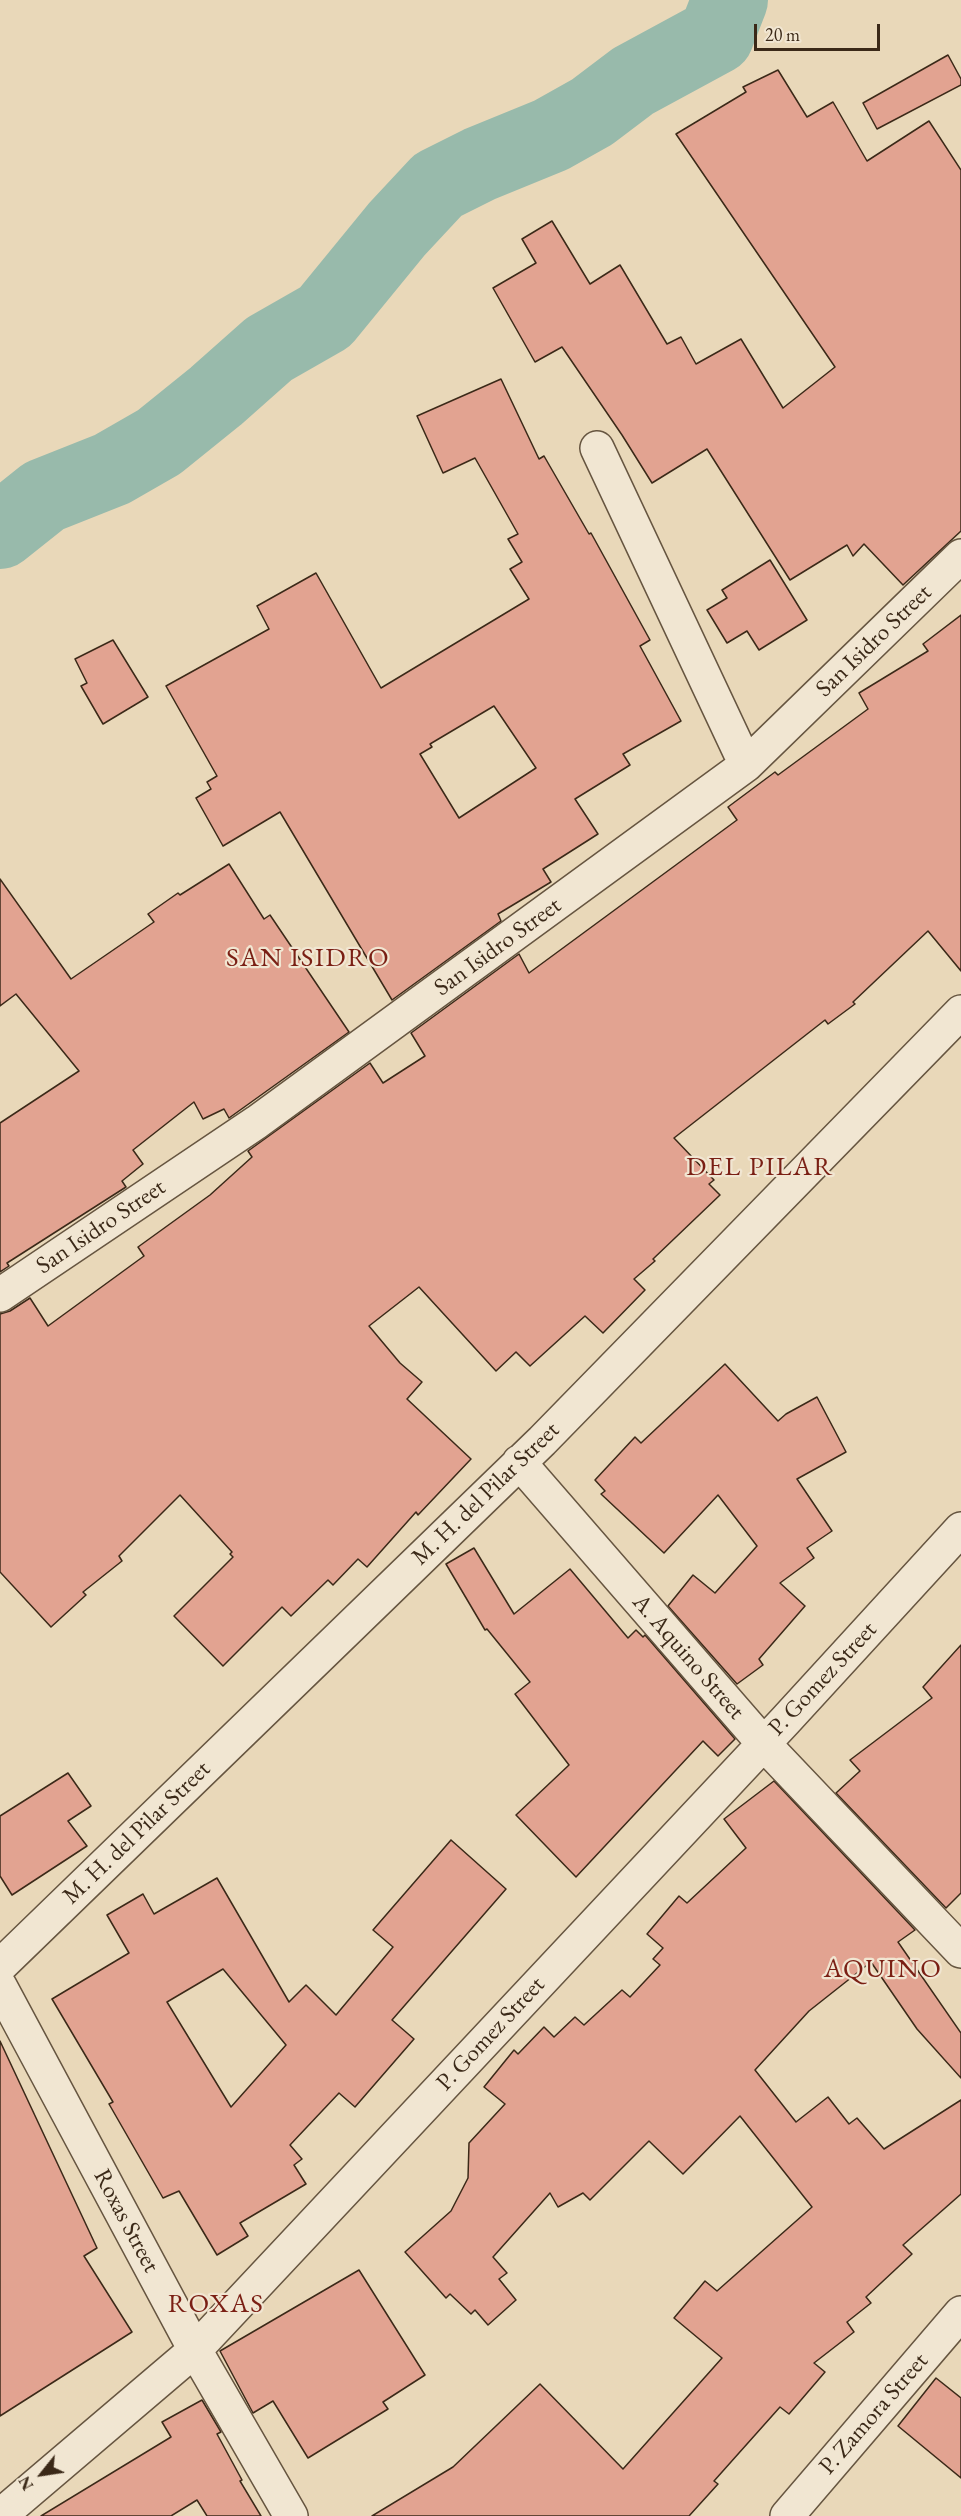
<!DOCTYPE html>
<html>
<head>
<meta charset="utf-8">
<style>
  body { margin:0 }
  #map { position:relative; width:961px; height:2516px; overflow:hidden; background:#e9d8b9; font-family:"EB Garamond",serif }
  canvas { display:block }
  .north { position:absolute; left:12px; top:2444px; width:60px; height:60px; -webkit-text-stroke:4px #f1e6d2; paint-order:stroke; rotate:240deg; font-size:16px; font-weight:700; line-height:24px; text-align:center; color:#3b2918 }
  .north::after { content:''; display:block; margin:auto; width:21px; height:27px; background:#3b2918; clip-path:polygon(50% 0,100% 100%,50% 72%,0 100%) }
  .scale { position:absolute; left:754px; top:24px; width:126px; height:27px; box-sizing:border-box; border:3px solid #3b2918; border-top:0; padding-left:8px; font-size:18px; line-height:21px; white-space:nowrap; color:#3b2918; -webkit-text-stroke:4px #f1e6d2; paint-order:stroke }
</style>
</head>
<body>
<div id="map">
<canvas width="961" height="2516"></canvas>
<div class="north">N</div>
<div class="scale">20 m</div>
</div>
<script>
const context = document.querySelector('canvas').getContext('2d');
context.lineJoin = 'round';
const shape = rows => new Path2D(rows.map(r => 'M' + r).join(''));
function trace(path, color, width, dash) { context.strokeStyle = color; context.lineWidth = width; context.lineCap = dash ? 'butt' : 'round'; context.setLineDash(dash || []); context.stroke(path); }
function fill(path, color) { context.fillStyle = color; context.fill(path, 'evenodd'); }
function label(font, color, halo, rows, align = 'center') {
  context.font = font + ' "EB Garamond",serif'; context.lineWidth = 4.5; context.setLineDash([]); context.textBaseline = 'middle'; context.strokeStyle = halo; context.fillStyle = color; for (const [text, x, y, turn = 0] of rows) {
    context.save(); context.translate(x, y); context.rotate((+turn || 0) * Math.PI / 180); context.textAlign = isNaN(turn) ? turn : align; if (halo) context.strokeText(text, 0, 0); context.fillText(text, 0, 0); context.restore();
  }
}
trace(shape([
  [0,531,44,496,112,469,159,442,216,396,269,349,325,317,397,229,438,185,480,164,551,135,592,112,633,81,716,36,730,0]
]), '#98baab', 76);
const building = shape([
  [948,55,961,79,961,85,877,129,863,103,948,55],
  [778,70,807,117,833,102,867,161,929,121,961,170,961,531,903,585,864,544,853,556,847,545,790,580,707,449,652,483,622,435,562,347,535,362,493,288,536,263,522,239,552,221,590,284,620,265,667,344,681,337,696,364,741,339,783,408,835,367,676,134,746,92,743,87,778,70],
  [501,379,539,459,544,456,589,534,591,533,650,640,640,646,681,721,623,754,630,765,575,799,598,834,543,869,551,882,498,914,501,921,392,1000,280,812,223,846,196,798,211,789,207,782,217,776,166,686,269,629,257,606,316,573,381,688,529,599,510,569,522,562,508,539,518,534,475,458,443,473,417,416,501,379],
  [494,706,536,768,459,818,420,754,432,747,430,744,494,706],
  [770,560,807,620,759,650,747,631,727,643,707,610,727,598,722,590,770,560],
  [961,615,961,971,928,931,853,1002,855,1004,828,1024,825,1020,674,1138,714,1180,709,1184,720,1195,653,1259,655,1261,634,1279,645,1290,603,1333,585,1316,530,1366,516,1352,496,1371,419,1287,369,1326,400,1363,422,1382,407,1399,471,1459,418,1515,416,1512,367,1567,358,1559,333,1585,328,1580,291,1616,282,1607,223,1666,174,1616,233,1557,230,1554,232,1552,180,1495,119,1556,122,1561,83,1592,86,1595,51,1627,0,1572,0,1314,10,1311,30,1298,48,1326,144,1256,138,1247,210,1195,252,1157,248,1151,370,1063,383,1083,425,1056,411,1033,519,954,529,973,737,820,728,807,775,772,778,775,868,709,859,693,928,651,923,644,961,615],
  [113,640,148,697,103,724,81,686,87,683,75,659,113,640],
  [229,864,264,919,270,915,349,1032,229,1118,224,1109,203,1119,194,1102,133,1150,143,1164,122,1181,126,1187,7,1263,9,1266,0,1272,0,1123,79,1071,16,994,0,1006,0,879,71,979,154,922,148,914,178,893,180,895,229,864],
  [725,1364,778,1421,786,1414,817,1397,846,1452,797,1479,832,1531,807,1548,814,1558,780,1583,805,1606,759,1659,763,1665,737,1684,668,1606,693,1575,715,1593,757,1546,718,1495,664,1553,601,1494,605,1491,595,1480,635,1437,641,1443,725,1364],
  [474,1548,514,1614,570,1569,628,1638,636,1630,643,1637,645,1635,735,1739,718,1756,703,1741,576,1877,516,1815,569,1765,515,1694,530,1682,487,1629,485,1630,446,1564,474,1548],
  [961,1645,961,1893,946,1908,836,1793,860,1771,850,1760,932,1698,923,1687,961,1645],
  [68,1773,91,1806,68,1821,87,1846,12,1895,0,1876,0,1816,68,1773],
  [774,1781,915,1930,898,1942,961,2033,961,2078,917,2029,871,1962,809,2011,755,2070,796,2122,828,2097,849,2124,857,2118,884,2149,961,2100,961,2194,903,2245,912,2254,866,2297,871,2303,847,2322,854,2332,814,2363,825,2372,789,2414,780,2407,714,2481,718,2484,689,2516,372,2516,453,2467,540,2384,623,2469,722,2358,674,2318,705,2281,717,2291,812,2207,740,2116,683,2174,649,2141,590,2200,583,2193,558,2207,550,2193,493,2257,507,2273,499,2279,516,2300,488,2325,475,2310,471,2314,450,2294,446,2298,405,2252,451,2211,468,2178,469,2143,505,2104,484,2087,514,2050,518,2054,544,2027,554,2037,575,2017,584,2025,622,1990,630,1997,660,1965,653,1959,663,1948,647,1934,679,1896,687,1903,746,1848,724,1819,774,1781],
  [451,1840,506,1889,392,2020,414,2039,355,2107,339,2093,290,2145,302,2159,294,2165,306,2184,240,2223,248,2236,217,2255,179,2191,163,2198,109,2104,113,2102,52,1999,129,1953,107,1915,143,1894,154,1914,217,1878,289,2002,306,1985,336,2015,393,1947,373,1930,451,1840],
  [223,1969,286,2045,231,2107,167,2002,223,1969],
  [0,2041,97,2248,84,2256,132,2332,0,2416,0,2041],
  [359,2270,425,2375,383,2402,388,2409,308,2458,273,2401,253,2413,220,2351,359,2270],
  [936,2378,961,2398,961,2478,898,2426,936,2378],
  [202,2400,221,2432,217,2434,242,2480,240,2481,261,2516,207,2516,197,2500,171,2516,41,2516,171,2437,162,2422,202,2400]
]);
fill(building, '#e2a391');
trace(building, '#3b2918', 1.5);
const minor = shape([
  [597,448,746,765],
  [0,1295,257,1122,746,765,961,556],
  [519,1462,763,1743,961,1951],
  [0,1966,542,1441,961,1012],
  [0,1986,195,2350,291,2516],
  [0,2516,195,2350,785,1721,961,1529],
  [787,2516,961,2313]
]);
trace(minor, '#665540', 36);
trace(minor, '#f1e6d2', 33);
label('24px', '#3b2918', '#f1e6d2', [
  ["San Isidro Street",874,641,-44],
  ["San Isidro Street",498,947,-36],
  ["San Isidro Street",101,1227,-34],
  ["M. H. del Pilar Street",486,1494,-44],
  ["A. Aquino Street",688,1657,49],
  ["P. Gomez Street",823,1679,-47],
  ["M. H. del Pilar Street",137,1833,-44],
  ["P. Gomez Street",491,2034,-47],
  ["Roxas Street",126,2221,62],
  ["P. Zamora Street",874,2414,-49]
]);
context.letterSpacing = '1.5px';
label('27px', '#7a1f14', '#f1e6d2', [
  ["SAN ISIDRO",308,959],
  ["DEL PILAR",760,1168],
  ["AQUINO",883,1970],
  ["ROXAS",216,2305]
]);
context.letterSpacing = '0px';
</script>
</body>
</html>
